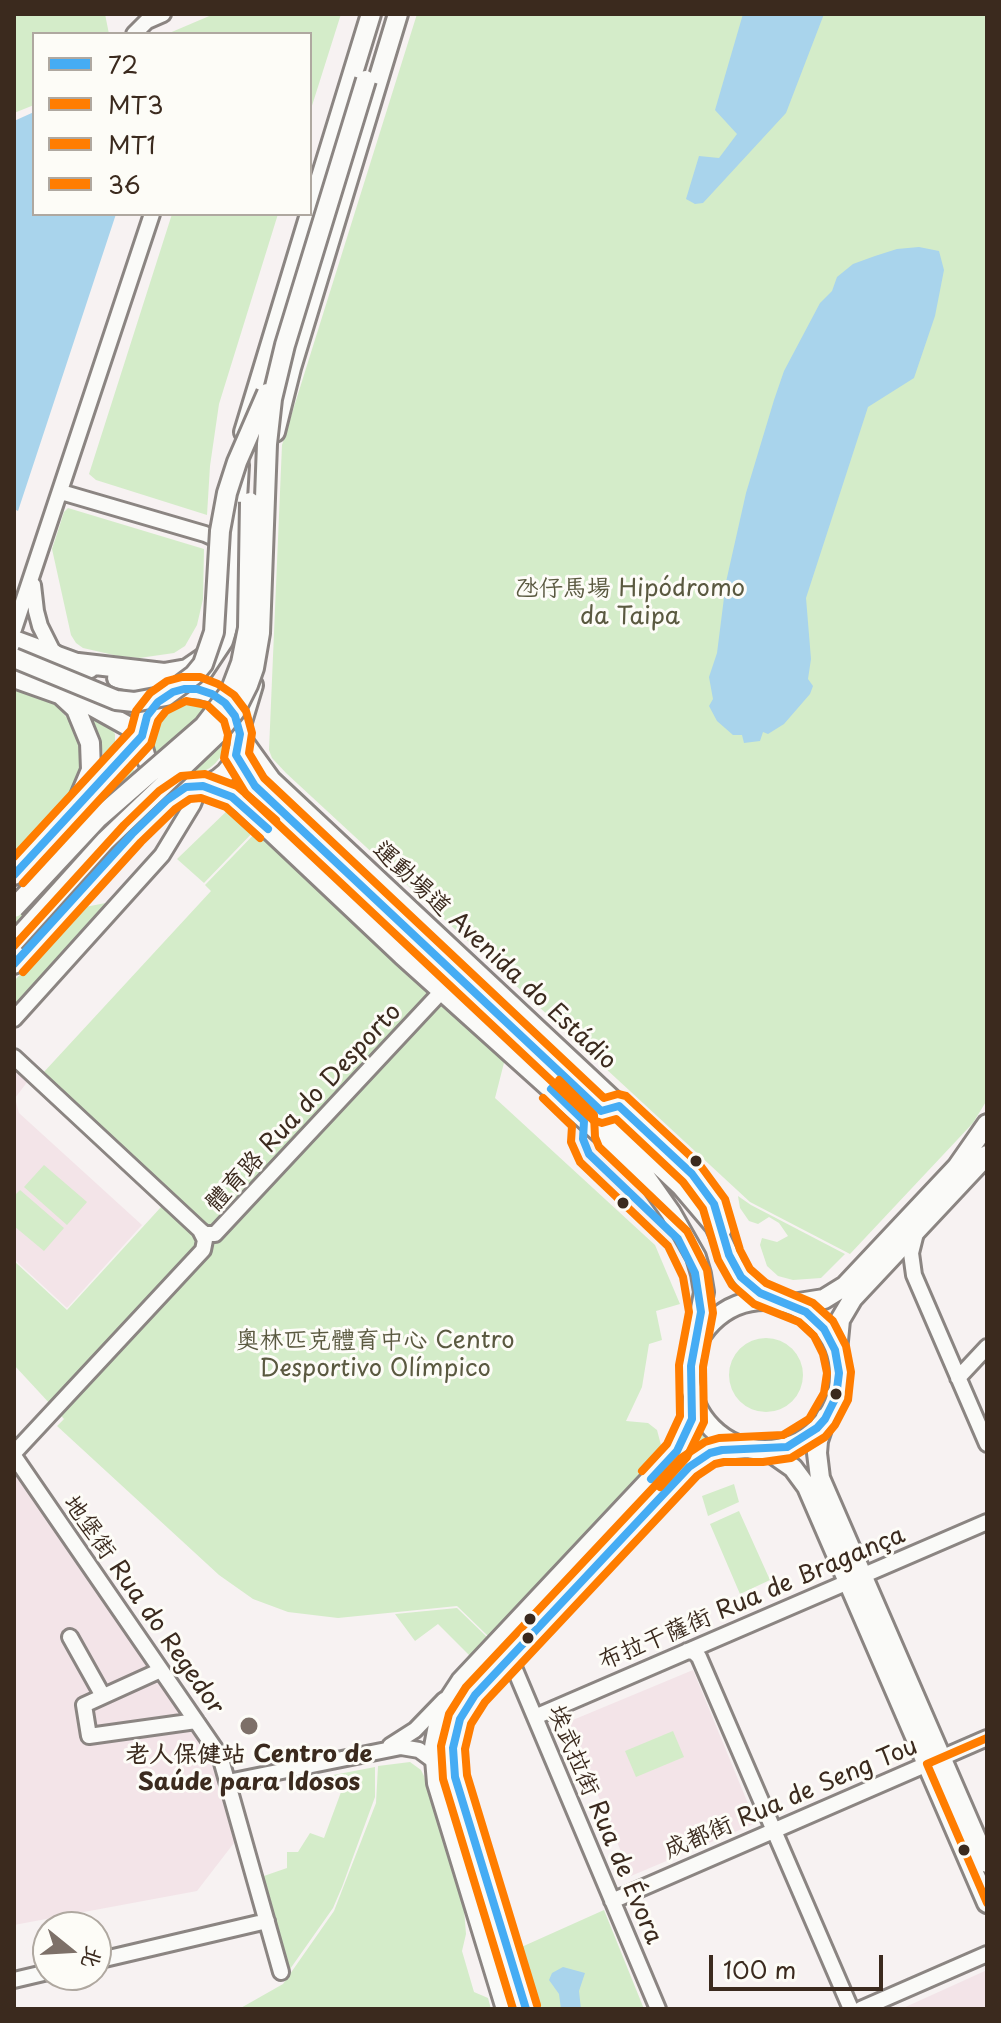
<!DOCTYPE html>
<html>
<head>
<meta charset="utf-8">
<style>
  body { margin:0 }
  #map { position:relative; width:1001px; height:2023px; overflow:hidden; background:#f7f2f2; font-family:"Playpen Sans","LXGW WenKai TC",sans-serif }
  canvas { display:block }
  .frame { position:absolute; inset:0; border:16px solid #3b2a1e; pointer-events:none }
  .legend { position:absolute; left:32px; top:32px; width:280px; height:184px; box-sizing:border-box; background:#fdfcf7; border:2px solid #afa8a0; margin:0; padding:10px 14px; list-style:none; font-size:24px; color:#3b2a1e }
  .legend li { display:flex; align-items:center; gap:16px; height:40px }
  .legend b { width:40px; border:2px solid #afa8a0 }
  .north { position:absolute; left:32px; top:1911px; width:80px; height:80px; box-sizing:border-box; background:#fdfcf7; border:2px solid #afa8a0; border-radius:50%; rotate:108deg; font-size:22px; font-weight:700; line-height:32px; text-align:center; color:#3b2a1e }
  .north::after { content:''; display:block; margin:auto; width:28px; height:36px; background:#7d7068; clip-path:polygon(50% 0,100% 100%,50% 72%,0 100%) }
  .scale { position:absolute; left:709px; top:1955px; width:174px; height:36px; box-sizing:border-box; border:4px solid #3b2a1e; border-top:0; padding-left:10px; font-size:24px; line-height:28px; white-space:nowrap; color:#3b2a1e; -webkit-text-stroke:6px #fdfcf7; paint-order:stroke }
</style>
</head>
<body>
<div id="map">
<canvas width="1001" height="2023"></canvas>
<div class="frame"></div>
<ul class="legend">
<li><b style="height:10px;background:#45acf4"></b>72</li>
<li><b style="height:10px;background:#ff7d00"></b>MT3</li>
<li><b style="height:10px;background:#ff7d00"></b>MT1</li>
<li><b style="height:10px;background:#ff7d00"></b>36</li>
</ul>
<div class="north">北</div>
<div class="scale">100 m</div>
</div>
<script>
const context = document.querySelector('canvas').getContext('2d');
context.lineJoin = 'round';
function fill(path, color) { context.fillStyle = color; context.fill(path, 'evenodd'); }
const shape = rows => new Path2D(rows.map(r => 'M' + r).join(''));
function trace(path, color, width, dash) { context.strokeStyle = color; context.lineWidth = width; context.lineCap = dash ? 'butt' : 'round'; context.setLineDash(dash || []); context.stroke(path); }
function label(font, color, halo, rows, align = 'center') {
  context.font = font + ' "Playpen Sans","LXGW WenKai TC",sans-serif'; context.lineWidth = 6; context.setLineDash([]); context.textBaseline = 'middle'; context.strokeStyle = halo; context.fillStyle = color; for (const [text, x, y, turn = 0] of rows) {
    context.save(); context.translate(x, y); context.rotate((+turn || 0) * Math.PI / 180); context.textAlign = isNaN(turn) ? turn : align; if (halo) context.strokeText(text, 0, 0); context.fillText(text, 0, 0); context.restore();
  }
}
fill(shape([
  [14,1069,28,1081,15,1098,19,1113,142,1225,67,1308,14,1259],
  [14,1467,96,1579,216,1768,237,1839,197,1891,14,1925],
  [693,1670,756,1823,631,1876,568,1722],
  [987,1970,987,2009,901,2009]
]), '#f3e4e8');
fill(shape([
  [14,14,105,14,109,34,34,34,34,105,14,113],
  [214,14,341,14,310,112,310,34,167,34],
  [417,14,987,14,987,1100,973,1123,850,1254,750,1202,286,773,272,758,269,750,282,445],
  [172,214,278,214,219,404,210,466,207,515,96,480,89,474],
  [68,508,204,549,203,599,197,625,185,646,174,653,139,658,118,656,83,648,76,643,71,635,52,549,64,512],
  [14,686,50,698,73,725,81,753,79,778,70,796,14,857],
  '150 737a38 38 0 1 1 76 0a38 38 0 1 1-76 0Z',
  [90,715,108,725,115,734,115,752,105,763,99,735],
  [129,762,140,781,148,787,14,934,14,892],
  [231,807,258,827,204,883,177,859],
  [261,827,506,1055,495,1098,655,1245,680,1304,656,1311,662,1340,649,1344,642,1387,626,1421,648,1423,657,1430,661,1445,657,1459,489,1637,457,1606,338,1618,288,1612,253,1599,219,1575,57,1426,64,1419,14,1365,14,1261,67,1310,172,1195,43,1073,211,891,205,885],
  [116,901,14,1011,14,981,85,907],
  [44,1165,87,1202,67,1225,24,1187],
  [20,1190,64,1228,44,1251,14,1226,14,1196],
  [738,1196,751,1205,845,1254,821,1278,793,1280,778,1276,767,1266,760,1245,762,1238,777,1242,788,1236,779,1223,769,1217,758,1224,749,1221,740,1208],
  '729 1375a37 37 0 1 1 74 0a37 37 0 1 1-74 0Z',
  [696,1426,712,1445,451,1725,494,1934,492,1934,447,1795,440,1746,445,1723,457,1698],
  [734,1484,739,1502,708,1516,702,1496],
  [739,1511,770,1580,740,1594,710,1524],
  [457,1608,488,1638,470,1656,438,1624,415,1641,395,1614],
  [673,1731,684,1757,636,1777,625,1751],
  [410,1762,421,1770,424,1776,464,1909,466,1934,462,1951,474,1992,488,1998,491,2009,239,2009,283,1984,334,1911,376,1803,378,1766],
  [375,1767,375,1797,342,1887,333,1908,288,1972,261,1877,287,1868,287,1852,298,1852,310,1833,324,1838,344,1784,323,1777],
  [604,1910,644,2009,537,2009,517,1949]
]), '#d4ecc9');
fill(shape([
  [743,14,824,14,786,113,703,203,695,204,686,199,699,156,719,158,737,134,715,110],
  [34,112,34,214,116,214,18,511,14,509,14,121],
  [919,247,939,251,944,270,935,316,914,378,868,407,806,598,811,659,808,679,813,686,810,694,784,724,768,734,763,732,760,741,744,743,742,735,733,735,717,721,709,706,713,699,709,677,717,653,726,582,746,493,774,400,784,371,820,303,832,291,837,277,853,264,875,256,897,249],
  [563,1967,585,1973,579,1991,581,2009,561,2009,559,1994,549,1980,552,1973]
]), '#a9d4ec');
const minor = shape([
  [134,34,147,21,163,14],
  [61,492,205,534,216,539,225,548],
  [33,585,36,611,40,626,52,650,58,655],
  [14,629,152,214],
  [14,1019,162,855,193,804,197,794,196,787],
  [14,1057,200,1230,205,1234,215,1234,442,991],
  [916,1233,911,1253,914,1275,987,1444],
  [958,1378,987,1347],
  [14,1453,203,1250,205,1240,200,1230],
  [14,1456,220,1756,281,1972],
  [70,1637,103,1696],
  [687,1651,694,1652,699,1657,851,2009],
  [510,1658,658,2009],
  [161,1670,84,1705,89,1736,196,1721],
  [535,1717,987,1522],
  [390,1746,415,1730,444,1700],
  [228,1782,401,1747,419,1750,434,1761],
  [612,1901,987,1738],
  [96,1961,267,1921],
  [14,1980,48,1972],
  [861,2009,987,1954]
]);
const major = shape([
  [310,213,371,14],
  [244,432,310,214],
  [275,432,291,368,398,14],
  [14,640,90,668],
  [78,663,164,673,187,669,206,656],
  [203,671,223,641,230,618,239,465],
  [14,678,90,705,142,734],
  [117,678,173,692],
  '142 738a49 49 0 1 1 98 0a49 49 0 1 1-98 0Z',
  [62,696,76,709,90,743,91,770,80,796],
  [239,732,253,685],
  [240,737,271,780,692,1174,714,1204,722,1229],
  [236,755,255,786,681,1186,715,1226,734,1266,750,1286,760,1293,783,1302],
  [203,786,232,797,242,804,402,955,640,1169,671,1213,696,1257,701,1274,704,1292,693,1354],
  [14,875,142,736],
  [14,964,132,834,167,800,186,787],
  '690 1375a75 75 0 1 1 150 0a75 75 0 1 1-150 0Z',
  [792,1304,824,1299,845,1286,957,1167,987,1124],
  [837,1351,840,1320,853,1298,987,1155],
  [826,1417,818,1441,817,1453,820,1478,987,1863],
  [761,1450,773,1454,793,1468,807,1487,987,1903],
  [506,2009,437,1783,434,1747,439,1720,446,1704,461,1681,677,1451,692,1419,693,1394],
  [526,2009,455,1777,453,1748,460,1719,475,1695,689,1467,710,1453,722,1450,747,1448]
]);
trace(minor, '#8b8582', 20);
trace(major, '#8b8582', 24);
trace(minor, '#fafaf8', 14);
trace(major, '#fafaf8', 18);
const majorBridge = shape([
  [14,658,116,700,134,702,166,696,194,675,203,664,214,632,220,531,227,493,237,462,267,393],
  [14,908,97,819,204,726,230,692,241,663,248,628,250,502],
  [14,942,105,841,217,734,235,711,248,685,254,668,260,633,267,444,272,399,285,345,366,80]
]);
trace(majorBridge, '#8b8582', 24, []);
trace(majorBridge, '#fafaf8', 18);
trace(shape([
  [14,875,142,736,147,716,158,702,173,692,184,689,197,689,212,694,225,703,235,716,240,734,236,755,255,786,601,1111,619,1106,692,1174,714,1204,729,1255,741,1277,760,1293,806,1312,824,1329,835,1350,839,1373,836,1397,825,1419,817,1428,787,1447,722,1450,710,1453,689,1467,475,1695,460,1719,453,1748,455,1777,526,2009],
  [14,964,132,834,167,800,186,787,203,786,232,797,268,829],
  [551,1089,584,1121,583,1139,589,1154,678,1239,695,1273,701,1312,691,1366,692,1419,677,1451,651,1479]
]), '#45acf4', 8);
trace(shape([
  [23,883,151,744,158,721,166,711,186,701,207,705,224,721,228,735,224,758,246,794,593,1120,602,1123,616,1119,683,1182,703,1209,718,1260,732,1285,754,1304,799,1322,814,1336,823,1354,827,1373,824,1393,809,1419,783,1435,719,1438,705,1442,681,1458,466,1687,449,1714,441,1746,443,1779,513,2009],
  [23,972,141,842,175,809,190,799,201,798,226,807,260,838],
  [543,1098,572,1126,571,1142,580,1162,668,1246,683,1277,689,1312,679,1365,680,1416,667,1444,642,1471]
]), '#ff7d00', 8);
trace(shape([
  [14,857,131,730,136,711,150,693,167,681,182,677,200,677,218,684,234,695,246,711,252,733,249,753,264,778,604,1098,618,1094,626,1096,700,1165,725,1199,740,1250,750,1269,766,1283,813,1303,833,1321,846,1346,851,1372,848,1400,835,1425,825,1437,791,1458,763,1462,724,1462,715,1464,697,1476,485,1702,471,1724,465,1749,467,1775,537,2005],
  [14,946,124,825,159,791,181,776,205,774,237,786,276,820],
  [559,1080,594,1115,595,1137,599,1147,687,1231,707,1270,713,1313,703,1367,704,1422,687,1457,660,1487]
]), '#ff7d00', 8);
trace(shape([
  [987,1738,927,1764,987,1903]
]), '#ff7d00', 8);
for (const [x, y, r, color] of [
  [696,1161,7,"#3b2a1e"],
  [623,1203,7,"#3b2a1e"],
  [836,1394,7,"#3b2a1e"],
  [530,1619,7,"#3b2a1e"],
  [528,1638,7,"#3b2a1e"],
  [249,1726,10,"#7d7068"],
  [964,1850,7,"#3b2a1e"]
]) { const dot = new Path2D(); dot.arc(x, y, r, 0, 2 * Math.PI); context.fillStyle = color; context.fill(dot); trace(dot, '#fdfcf7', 3); }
label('24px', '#5a5940', '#fdfcf7', [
  ["氹仔馬場 Hipódromo",630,589],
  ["da Taipa",630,617],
  ["奧林匹克體育中心 Centro",375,1341],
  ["Desportivo Olímpico",375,1369]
]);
label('24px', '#3b2a1e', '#fdfcf7', [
  ["運動場道 Avenida do Estádio",494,956,43],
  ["體育路 Rua do Desporto",304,1108,-47],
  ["布拉干薩街 Rua de Bragança",752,1599,-23],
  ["地堡街 Rua do Regedor",143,1605,55],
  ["成都街 Rua de Seng Tou",791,1799,-23],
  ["埃武拉街 Rua de Évora",604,1825,67]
]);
label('bold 24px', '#3b2a1e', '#fdfcf7', [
  ["老人保健站 Centro de",249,1755],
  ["Saúde para Idosos",249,1783]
]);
</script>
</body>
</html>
